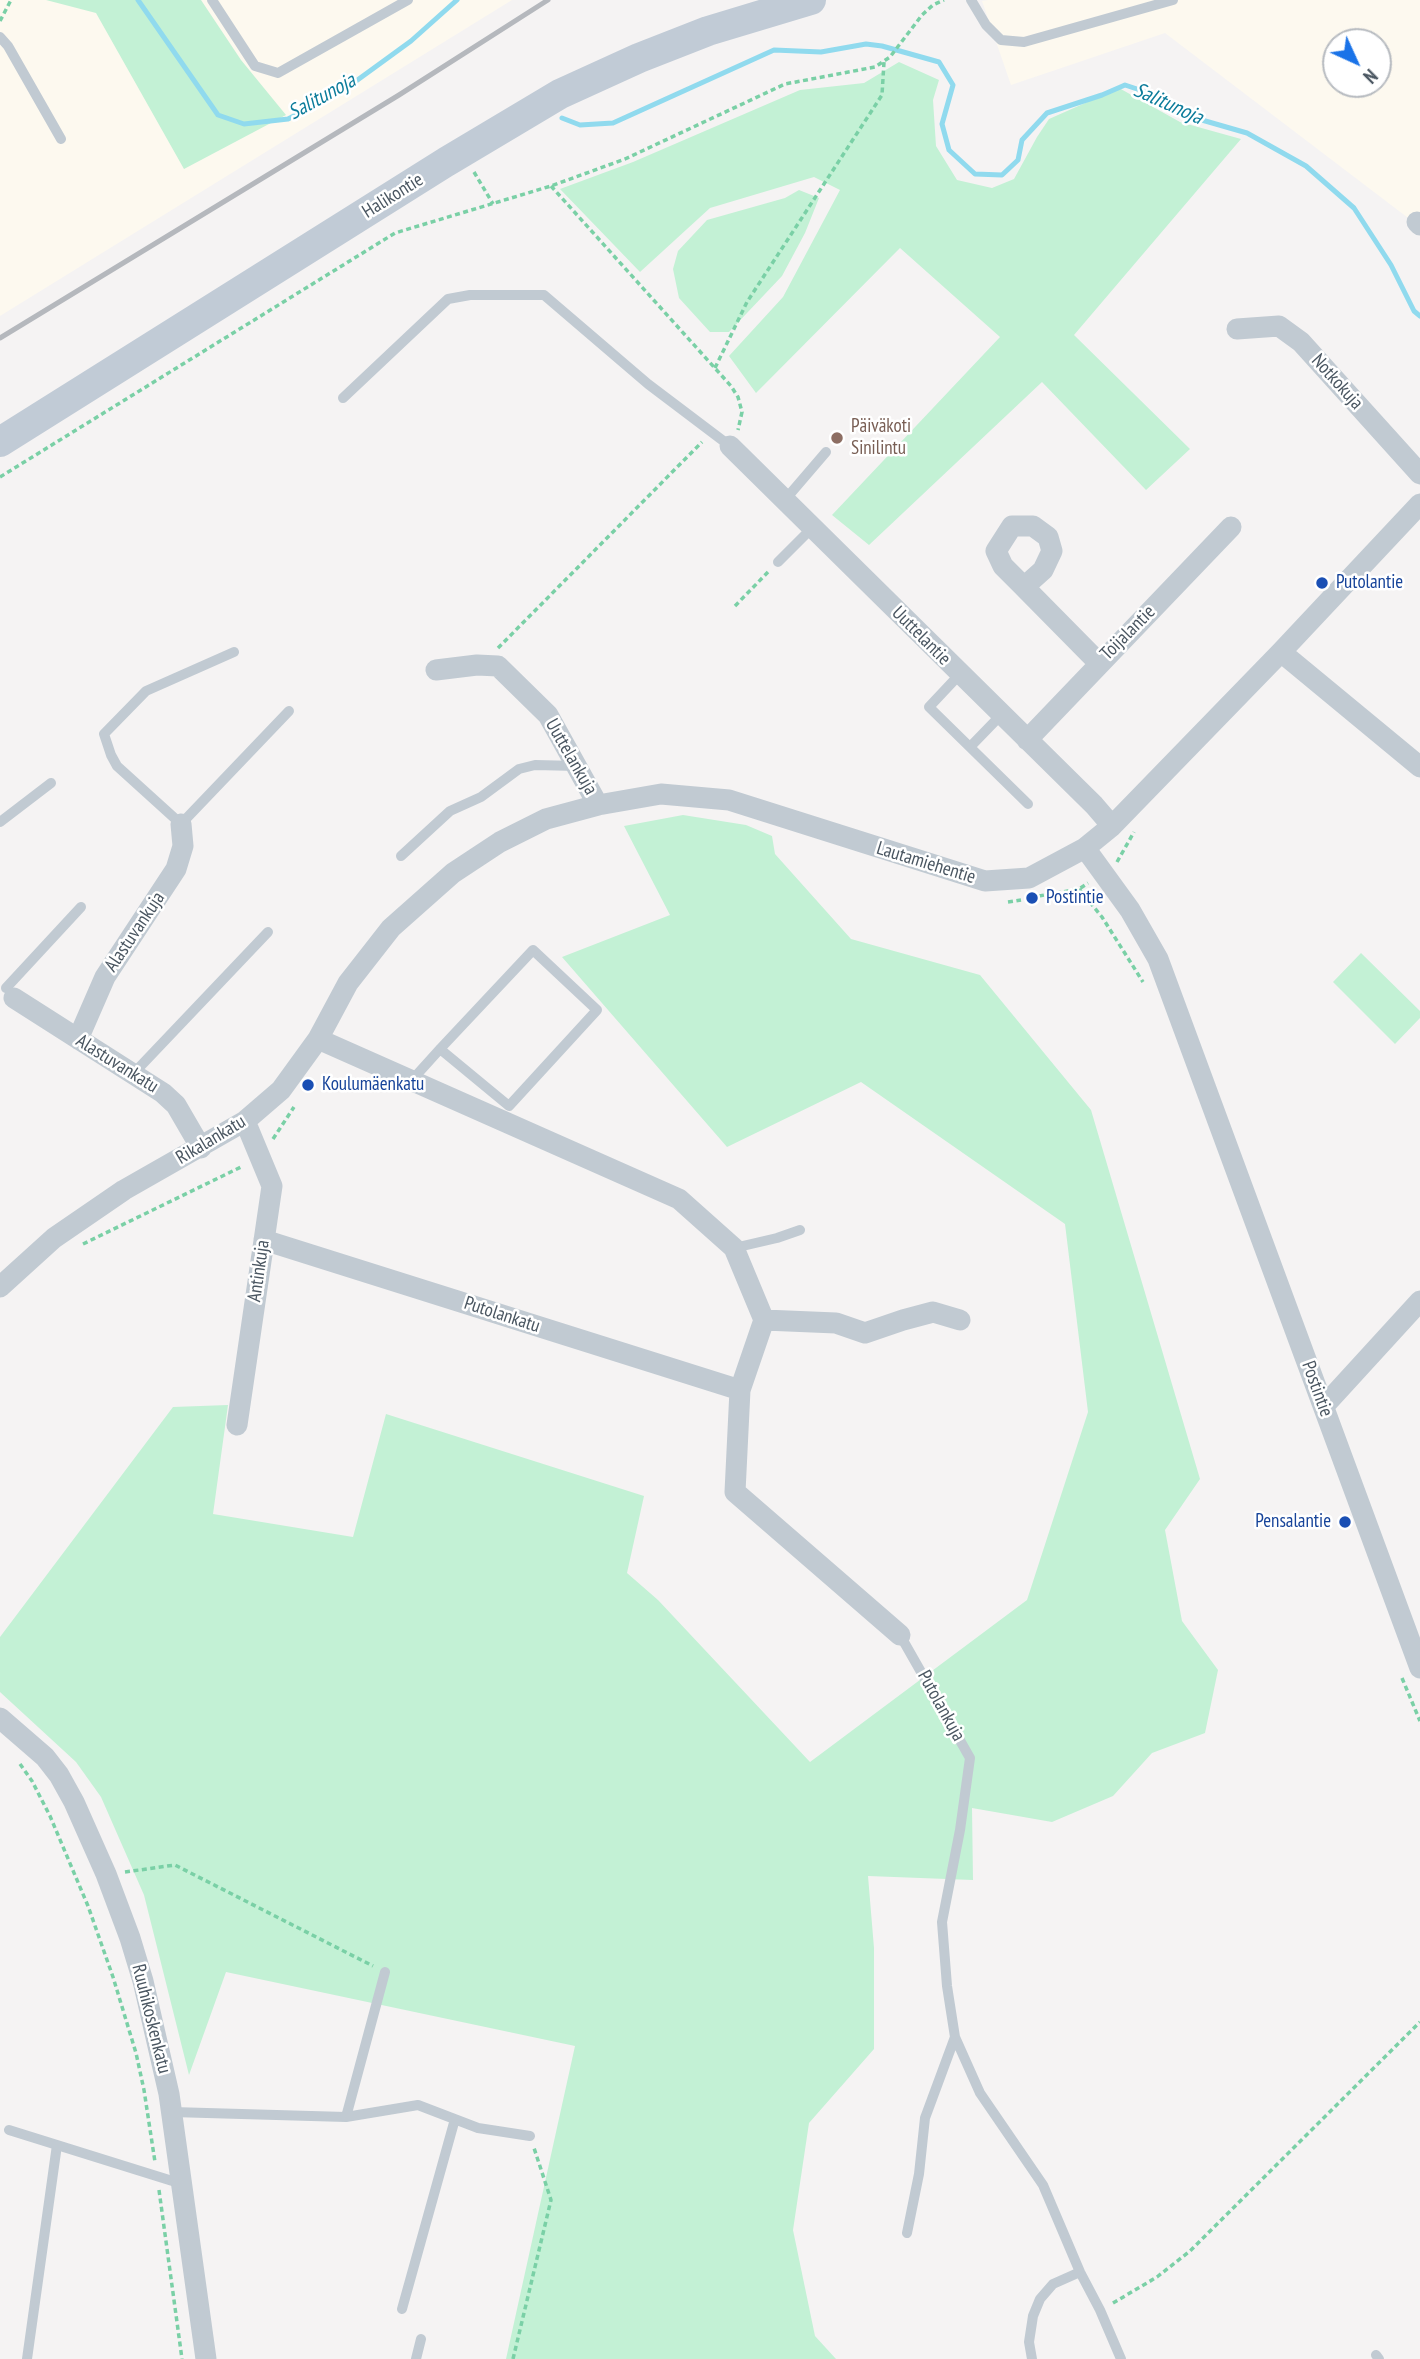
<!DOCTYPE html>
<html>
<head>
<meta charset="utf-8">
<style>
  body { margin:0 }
  #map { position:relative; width:1420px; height:2359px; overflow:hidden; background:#f5f3f3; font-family:"PT Sans Narrow",sans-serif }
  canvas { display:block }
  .north { position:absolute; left:1322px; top:28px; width:70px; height:70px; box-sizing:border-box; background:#fff; border:2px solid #b7bbc0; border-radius:50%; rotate:135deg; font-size:19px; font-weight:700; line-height:28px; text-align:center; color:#4a5661 }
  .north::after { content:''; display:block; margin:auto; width:24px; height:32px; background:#1a73e8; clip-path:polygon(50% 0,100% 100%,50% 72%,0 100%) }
</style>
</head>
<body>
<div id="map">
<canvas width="1420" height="2359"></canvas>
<div class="north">N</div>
</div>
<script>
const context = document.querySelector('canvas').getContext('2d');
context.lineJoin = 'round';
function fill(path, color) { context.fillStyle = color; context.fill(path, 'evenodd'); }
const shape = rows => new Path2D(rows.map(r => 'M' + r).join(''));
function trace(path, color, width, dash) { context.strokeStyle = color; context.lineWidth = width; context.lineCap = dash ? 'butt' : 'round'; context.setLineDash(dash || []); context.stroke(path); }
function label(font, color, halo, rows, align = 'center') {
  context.font = font + ' "PT Sans Narrow",sans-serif'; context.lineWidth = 5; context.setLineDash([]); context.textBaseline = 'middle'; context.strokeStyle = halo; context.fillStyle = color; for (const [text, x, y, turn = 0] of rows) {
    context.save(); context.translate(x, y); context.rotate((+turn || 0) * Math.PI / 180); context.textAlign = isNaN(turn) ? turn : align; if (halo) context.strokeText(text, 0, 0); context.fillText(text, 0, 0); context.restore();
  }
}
fill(shape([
  [0,0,512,0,0,316],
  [988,0,1420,0,1420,227,1165,33,1011,85,982,1],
  [1336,42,1378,42,1378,84,1336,84]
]), '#fdf9ef');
fill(shape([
  [46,0,201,0,241,60,286,115,184,169,96,13],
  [899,62,939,80,933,100,936,146,957,180,992,188,1014,179,1037,137,1049,119,1119,88,1180,122,1241,139,1074,335,1190,449,1146,490,1042,382,869,545,832,515,1000,337,900,248,756,393,729,356,783,297,840,190,814,177,710,208,640,272,560,189,633,162,800,90,864,83],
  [799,190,819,198,805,233,782,276,729,332,710,332,679,298,673,269,678,251,707,220,785,198],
  [683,815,746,825,772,836,775,854,851,939,980,975,1091,1110,1200,1479,1165,1530,1182,1621,1218,1670,1205,1733,1152,1753,1113,1796,1052,1822,972,1808,973,1880,868,1876,874,1948,874,2049,809,2123,793,2230,815,2336,836,2359,506,2359,575,2046,226,1972,189,2075,144,1895,101,1797,76,1762,0,1692,0,1637,173,1407,228,1405,213,1514,353,1537,386,1414,644,1496,627,1573,658,1600,810,1762,1027,1600,1088,1412,1065,1224,861,1082,727,1147,562,957,670,915,624,826],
  [1361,953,1420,1011,1420,1018,1395,1044,1333,982]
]), '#c3f1d5');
trace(shape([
  [138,0,218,115,244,124,288,119,341,92,411,41,457,0],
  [562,118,580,125,613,123,774,50,821,52,866,44,882,46,939,62,953,85,942,124,949,150,975,174,1002,175,1018,160,1022,140,1047,113,1102,95,1125,85,1143,91,1188,116,1247,133,1306,166,1354,208,1391,265,1414,311,1420,316]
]), '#90daee', 5);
trace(shape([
  [0,21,11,0],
  [474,172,493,204],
  [551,186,731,386,738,397,742,412,738,430],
  [715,368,747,302,882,95,884,62],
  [0,477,395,233,551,186,625,159,785,84,875,67,890,57,922,15,933,5,944,0],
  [735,606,768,572],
  [498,648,702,442],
  [1117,862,1134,832],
  [1079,889,1102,917,1143,982],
  [1039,896,1079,889,1088,883],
  [1008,902,1021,900],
  [273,1139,294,1107],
  [83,1244,243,1166],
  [1402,1678,1420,1721],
  [20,1764,32,1781,50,1816,88,1906,113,1977,136,2053,144,2090,155,2162],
  [125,1872,175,1865,373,1966],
  [159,2190,182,2359],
  [1113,2303,1157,2277,1190,2251,1420,2022],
  [513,2359,551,2200,534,2148]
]), '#7ad0a6', 3.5, [5, 3.5]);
trace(shape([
  [212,0,255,66,278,73,408,0],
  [971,0,986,25,1001,40,1024,42,1173,0],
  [0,37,8,46,61,139],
  [343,398,448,299,470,295,544,295,648,384,730,446],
  [784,501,826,452],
  [778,562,812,528],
  [234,652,146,691,104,734,111,755,117,766,181,824,289,711],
  [960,674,929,707,1028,804],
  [970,747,1001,715],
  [0,822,51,783],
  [401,856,450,811,481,797,519,769,535,765,577,766],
  [6,988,81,907],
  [133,1074,268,932],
  [412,1080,440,1049,533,950,597,1010,509,1106,440,1049],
  [734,1248,777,1238,800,1230],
  [900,1635,970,1758,960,1830,942,1922,947,1986,955,2037,980,2093,1043,2185,1080,2272,1100,2310,1121,2359],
  [385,1972,346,2117,418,2105,478,2128,530,2136],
  [172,2112,346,2117],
  [9,2130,182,2184],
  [907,2233,919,2174,925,2118,955,2037],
  [402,2309,455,2119],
  [1376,2355,1379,2359],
  [27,2359,57,2145],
  [416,2359,421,2339],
  [1032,2359,1029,2342,1033,2316,1040,2299,1053,2284,1080,2272]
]), '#c1cad2', 10);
trace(shape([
  [1417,222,1420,225],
  [1237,329,1279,326,1301,342,1420,474],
  [730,446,1094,805,1112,826],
  [1024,587,1003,566,996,551,1012,526,1033,526,1048,537,1052,551,1043,570,1024,587,1099,663],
  [1281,652,1420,767],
  [436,670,477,665,498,666,548,715,598,805],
  [1027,740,1231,527],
  [1085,848,1130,910,1158,959,1420,1668],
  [14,998,163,1093,176,1105,201,1148],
  [78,1039,105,977,176,869,183,846,181,824],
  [318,1039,679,1199,734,1248,764,1320,740,1390,735,1492,900,1635],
  [264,1240,740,1390],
  [0,1287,54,1238,124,1190,245,1121,281,1090,318,1039,348,983,391,928,453,873,500,842,546,819,598,805,661,794,729,800,985,881,1029,878,1085,848,1112,826,1281,652,1420,504],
  [764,1320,836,1323,865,1333,903,1320,933,1312,960,1320],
  [1324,1406,1420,1301],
  [237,1425,272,1186,245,1121],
  [0,1718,45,1757,59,1775,74,1802,106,1874,130,1938,143,1981,169,2094,206,2359]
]), '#c1cad2', 21);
trace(shape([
  [0,442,446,162,560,94,639,58,708,31,811,0]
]), '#c1cbd6', 30);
trace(shape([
  [0,338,399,95,548,0]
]), '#b5b8bd', 5);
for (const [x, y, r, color] of [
  [837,438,7,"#8d6e63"],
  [1322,583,7,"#1a4fb4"],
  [1032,898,7,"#1a4fb4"],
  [308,1085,7,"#1a4fb4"],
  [1345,1522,7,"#1a4fb4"]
]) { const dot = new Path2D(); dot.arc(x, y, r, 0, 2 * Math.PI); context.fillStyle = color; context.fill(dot); trace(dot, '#fff', 2.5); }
label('19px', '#4a5661', '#fff', [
  ["Halikontie",393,196,-32],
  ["Notkokuja",1337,382,48],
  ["Toijalantie",1128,633,-45],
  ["Uuttelantie",921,636,45],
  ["Uuttelankuja",571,757,60],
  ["Lautamiehentie",926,863,17],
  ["Alastuvankuja",135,932,-56],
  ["Alastuvankatu",117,1064,32],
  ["Rikalankatu",211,1140,-31],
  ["Antinkuja",259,1271,-82],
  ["Putolankatu",502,1315,18],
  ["Postintie",1317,1389,70],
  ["Putolankuja",941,1706,61],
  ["Ruuhikoskenkatu",151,2019,76]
]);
label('19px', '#785e54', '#fff', [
  ["Päiväkoti",851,427],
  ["Sinilintu",851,449]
], 'left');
label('19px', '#164399', '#fff', [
  ["Putolantie",1336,583],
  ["Postintie",1046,898],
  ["Koulumäenkatu",322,1085],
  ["Pensalantie",1331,1522,"right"]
], 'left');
label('italic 21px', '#0c7c9b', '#fff', [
  ["Salitunoja",322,97,-29],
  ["Salitunoja",1168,104,24]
]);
</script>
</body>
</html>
